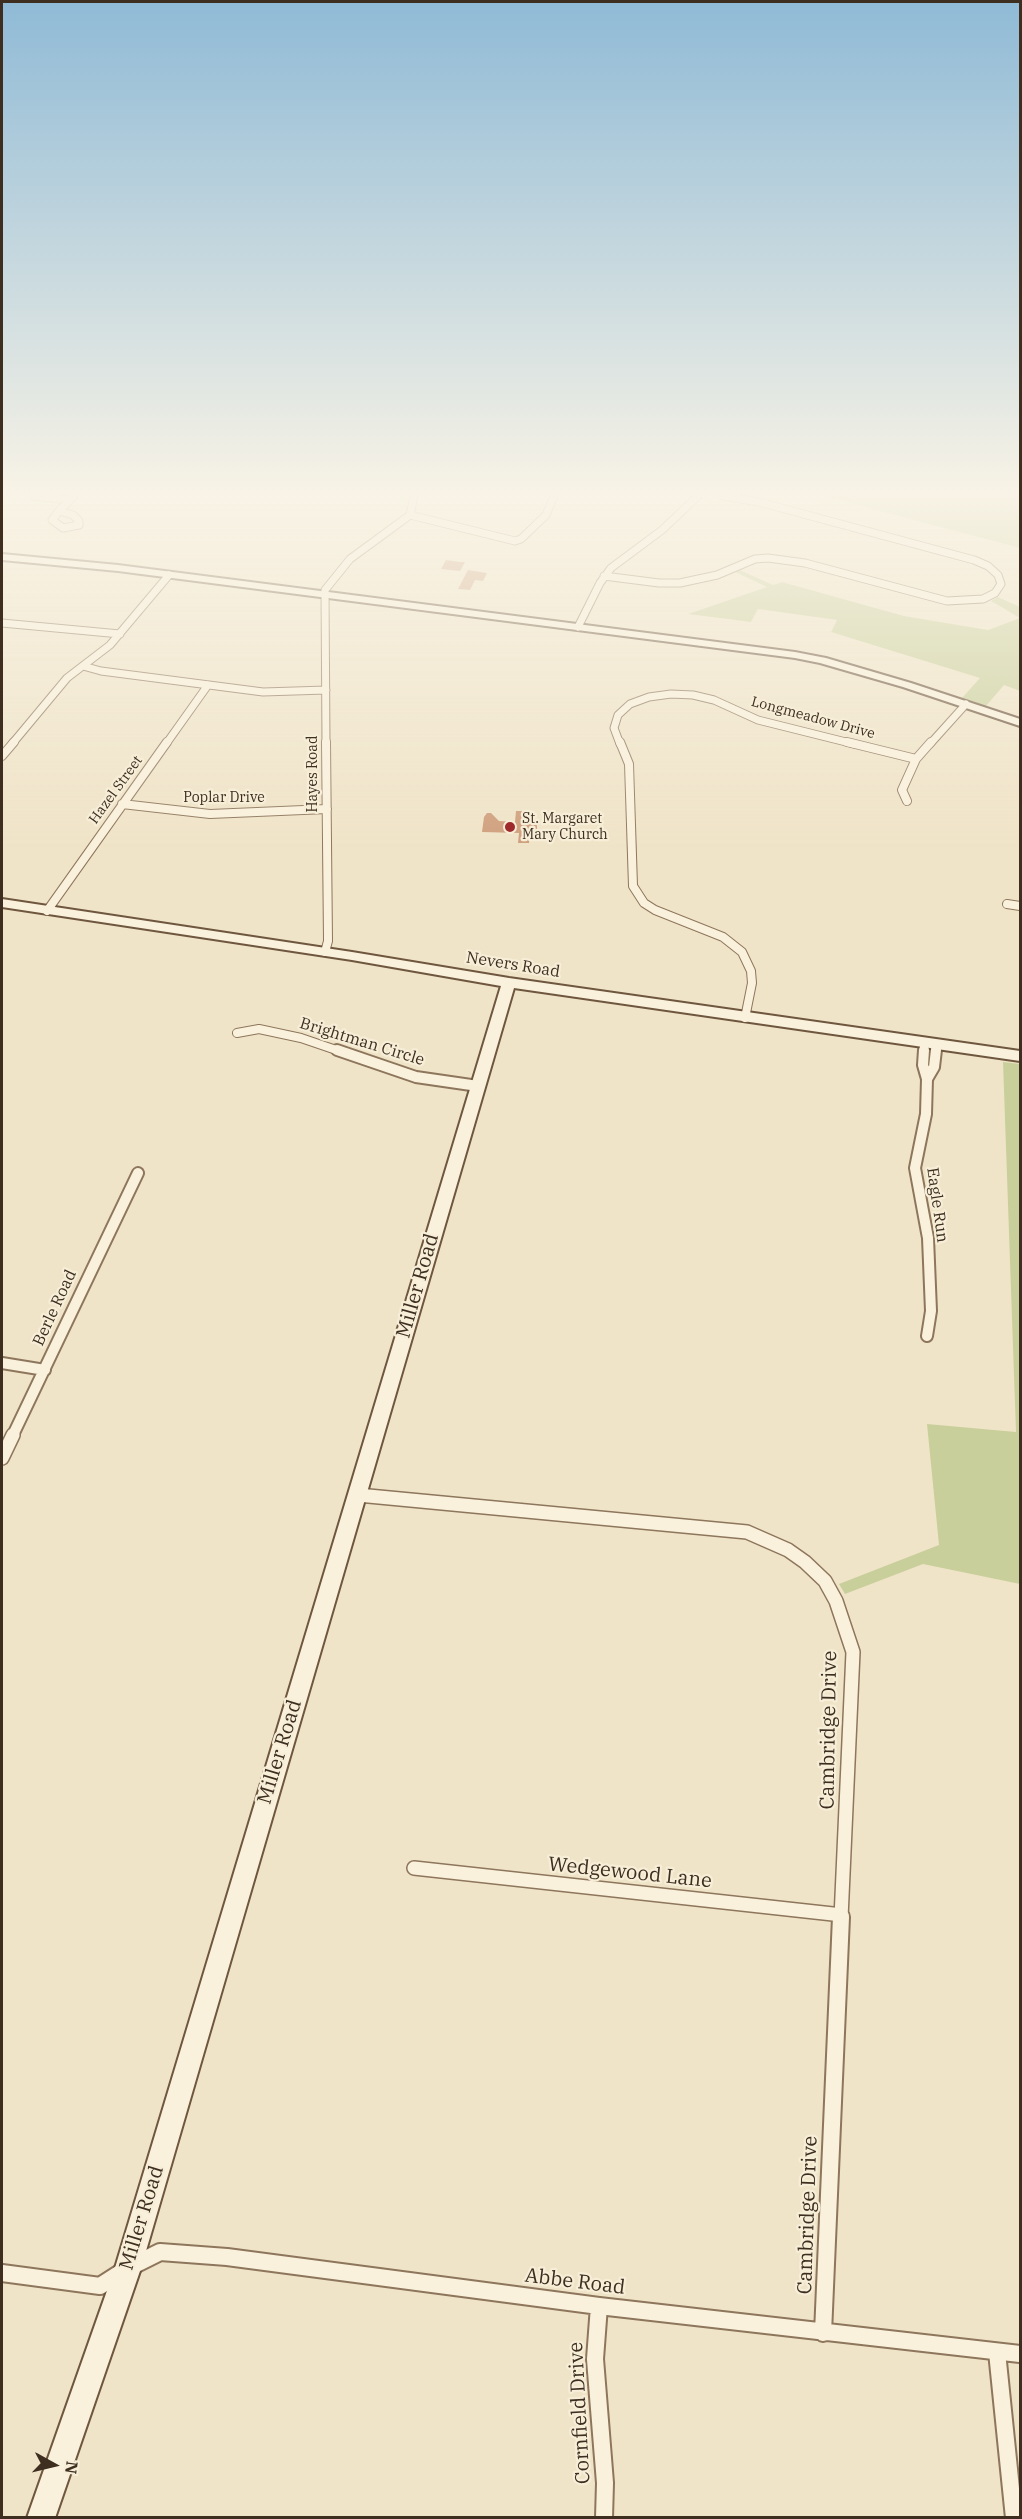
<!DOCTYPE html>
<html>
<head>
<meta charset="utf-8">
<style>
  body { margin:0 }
  #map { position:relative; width:1022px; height:2519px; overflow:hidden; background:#f0e4c8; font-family:"IBM Plex Serif",serif }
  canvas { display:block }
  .frame { position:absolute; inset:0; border:3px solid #3d2e20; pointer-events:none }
  .north { position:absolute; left:24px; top:2435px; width:60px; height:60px; -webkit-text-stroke:4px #f7eed8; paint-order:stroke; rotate:98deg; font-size:16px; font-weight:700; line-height:24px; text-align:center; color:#3d2e20 }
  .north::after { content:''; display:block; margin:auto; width:21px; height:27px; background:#3d2e20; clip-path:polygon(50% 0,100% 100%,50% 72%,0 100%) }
</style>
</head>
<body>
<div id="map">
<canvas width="1022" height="2519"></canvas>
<div class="frame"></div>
<div class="north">N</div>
</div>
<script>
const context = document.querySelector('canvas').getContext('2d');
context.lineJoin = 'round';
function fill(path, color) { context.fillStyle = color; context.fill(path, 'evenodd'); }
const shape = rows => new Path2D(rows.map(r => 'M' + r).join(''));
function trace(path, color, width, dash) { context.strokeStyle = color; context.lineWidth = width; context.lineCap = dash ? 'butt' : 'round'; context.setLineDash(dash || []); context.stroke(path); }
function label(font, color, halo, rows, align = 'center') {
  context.font = font + ' "IBM Plex Serif",serif'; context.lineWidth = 4.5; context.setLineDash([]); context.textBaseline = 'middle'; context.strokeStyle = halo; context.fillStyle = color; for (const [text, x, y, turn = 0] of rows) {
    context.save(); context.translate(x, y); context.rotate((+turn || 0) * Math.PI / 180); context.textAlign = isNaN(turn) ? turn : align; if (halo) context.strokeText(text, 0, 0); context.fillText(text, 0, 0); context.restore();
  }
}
fill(shape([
  [823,496,1020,496,1020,548],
  [740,570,773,585,782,582,904,616,988,630,1020,618,991,601,998,597,1020,607,1020,691,1004,685,986,706,962,698,980,678,831,632,837,620,758,609,751,622,688,614,767,587,735,572],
  [1003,1062,1020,1064,1020,1584,923,1564,845,1594,839,1584,939,1545,927,1424,1016,1432]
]), '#c9cf9b');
fill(shape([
  [446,560,460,562,465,562,460,571,441,569],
  [468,570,487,573,483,581,475,580,470,590,458,589],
  [516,811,531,811,530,822,537,822,537,833,530,833,529,843,518,843,519,833,482,832,484,817,487,813,491,813,499,821,515,822]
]), '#cf9f7d');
const streetFar4 = shape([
  [33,496,70,500],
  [59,511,73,515,79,521,79,525,63,528,52,520,59,511],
  [59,511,74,496],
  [410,515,515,541,521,539,546,515,554,496],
  [604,576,659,583,680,583,717,575,755,559,768,558,805,563,947,601,983,599,995,593,1001,584,998,575,988,566,974,560,759,502,723,496],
  [2,623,120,634],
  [578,627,600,583,611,568,662,530,698,496],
  [83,666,101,671,263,692,326,690],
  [12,744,67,678,110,645,169,575],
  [166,744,208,685],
  [326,744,325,590,350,559,410,515,414,496],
  [620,744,614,728,618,715,630,704,649,697,671,694,693,695,714,700,758,720,854,744],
  [930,744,966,704]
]);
const streetFar3 = shape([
  [620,742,629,764,633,886,644,903,655,910,723,937,742,952,751,971,752,983,745,1018],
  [847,742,916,759],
  [2,756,14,742],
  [907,801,902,790,916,759,931,742],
  [122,804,210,814,327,809],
  [1007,904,1020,906],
  [47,911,167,742],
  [325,952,328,941,326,742],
  [237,1033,259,1029,301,1038,342,1052],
  [924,1052,924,1043],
  [935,1052,936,1045]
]);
const streetFar2 = shape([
  [337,1050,416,1077,478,1086],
  [924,1050,923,1065,927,1079,926,1114,915,1168,928,1238,931,1311,927,1336],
  [927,1079,934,1067,936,1050],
  [2,1363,45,1370],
  [12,1437,138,1173]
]);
const streetFar1 = shape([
  [2,1458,13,1435],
  [358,1495,747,1532,788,1550,805,1562,825,1581,836,1601,853,1652,841,1918],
  [414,1868,842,1915]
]);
const street = shape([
  [2,2273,100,2286,128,2268,160,2252,227,2257,599,2306,1020,2354],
  [599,2306,595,2359,605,2483,604,2518],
  [823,2333,841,1917],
  [997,2352,1014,2518]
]);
const secondary = shape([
  [2,554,118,565,795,652,826,658,911,683,1020,719,1020,726,903,687,820,663,795,658,118,571,2,560,2,554],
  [2,899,352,952,509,978,1020,1051,1020,1061,514,988,141,2268,55,2518,27,2518,115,2268,501,986,352,960,2,907,2,899]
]);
trace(streetFar4, '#8d765c', 9);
trace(streetFar3, '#8d765c', 10);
trace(streetFar2, '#8d765c', 14);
trace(streetFar1, '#8d765c', 16);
trace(street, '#8d765c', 20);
trace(secondary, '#6f573f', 4);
trace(streetFar4, '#faf1dc', 7);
trace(streetFar3, '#faf1dc', 8);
trace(streetFar2, '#faf1dc', 10);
trace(streetFar1, '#faf1dc', 13);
trace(street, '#faf1dc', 16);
fill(secondary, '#faf1dc');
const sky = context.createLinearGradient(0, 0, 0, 849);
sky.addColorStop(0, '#8fbad6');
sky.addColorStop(0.58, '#f8f3e6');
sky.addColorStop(1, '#f8f3e600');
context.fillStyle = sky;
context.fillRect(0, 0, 1022, 849);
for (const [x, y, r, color] of [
  [510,827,6,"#9e2a2b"]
]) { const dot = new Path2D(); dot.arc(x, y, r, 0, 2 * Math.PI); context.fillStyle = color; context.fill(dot); trace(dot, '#f7eed8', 2); }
label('14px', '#3d2e20', '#f7eed8', [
  ["Longmeadow Drive",813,718,15],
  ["Hayes Road",313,774,-90],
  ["Hazel Street",116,790,-54],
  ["Poplar Drive",224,798]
]);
label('14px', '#3d2e20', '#f7eed8', [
  ["St. Margaret",522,819],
  ["Mary Church",522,835]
], 'left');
label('16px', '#3d2e20', '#f7eed8', [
  ["Nevers Road",513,965,9],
  ["Brightman Circle",362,1042,17],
  ["Eagle Run",937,1205,82],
  ["Berle Road",55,1308,-65]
]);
label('20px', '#3d2e20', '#f7eed8', [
  ["Miller Road",418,1286,-74],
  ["Cambridge Drive",829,1730,-89],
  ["Miller Road",280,1752,-73],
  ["Wedgewood Lane",630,1873,6],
  ["Cambridge Drive",808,2215,-88],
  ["Miller Road",142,2218,-73],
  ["Abbe Road",575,2282,7],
  ["Cornfield Drive",580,2413,-93]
]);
</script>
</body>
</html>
